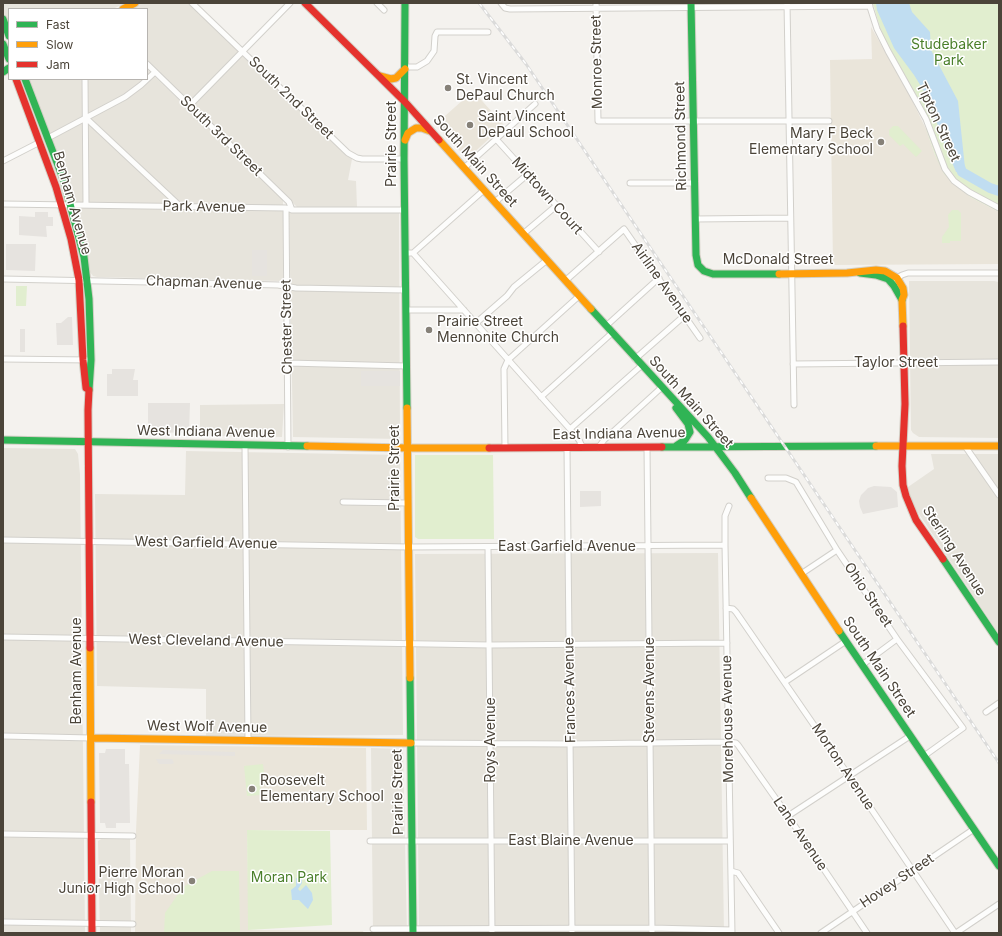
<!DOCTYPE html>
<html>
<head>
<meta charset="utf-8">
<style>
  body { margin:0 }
  #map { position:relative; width:1002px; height:936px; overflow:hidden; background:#f4f2ee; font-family:Inter,sans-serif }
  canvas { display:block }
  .frame { position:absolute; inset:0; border:4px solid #4b4439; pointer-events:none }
  .legend { position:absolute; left:8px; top:8px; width:140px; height:72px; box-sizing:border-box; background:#fff; border:1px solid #b7b4b0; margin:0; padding:5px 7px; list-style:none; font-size:12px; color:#4b4439 }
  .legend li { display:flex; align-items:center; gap:8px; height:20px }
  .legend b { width:20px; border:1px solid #b7b4b0 }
</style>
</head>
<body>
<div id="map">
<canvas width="1002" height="936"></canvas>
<div class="frame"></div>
<ul class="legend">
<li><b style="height:5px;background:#30b455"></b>Fast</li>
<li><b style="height:5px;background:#ff9f0a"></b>Slow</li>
<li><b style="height:5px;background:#e5322d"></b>Jam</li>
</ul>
</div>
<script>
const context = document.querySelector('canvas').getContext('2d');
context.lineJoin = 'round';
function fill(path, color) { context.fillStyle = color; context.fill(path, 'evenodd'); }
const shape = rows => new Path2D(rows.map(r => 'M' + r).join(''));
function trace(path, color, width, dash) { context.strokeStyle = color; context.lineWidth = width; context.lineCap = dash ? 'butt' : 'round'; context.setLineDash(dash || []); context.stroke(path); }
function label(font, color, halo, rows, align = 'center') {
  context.font = font + ' Inter,sans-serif'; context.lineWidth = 3; context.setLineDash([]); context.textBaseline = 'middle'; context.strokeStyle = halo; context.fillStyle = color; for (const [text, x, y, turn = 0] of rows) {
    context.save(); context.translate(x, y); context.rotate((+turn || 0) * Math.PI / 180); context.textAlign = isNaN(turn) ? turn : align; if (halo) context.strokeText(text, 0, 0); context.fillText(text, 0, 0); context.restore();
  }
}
fill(shape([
  [3,3,125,3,113,9,9,9,9,29,3,13],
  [140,3,188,3,345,154,352,159,348,180,356,181,357,207,298,208,147,60,147,9,129,9],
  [147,69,283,200,283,280,280,281,97,277,93,276,90,272,83,244,28,79,147,79],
  [399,212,400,439,293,437,289,213],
  [909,281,994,281,999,282,999,438,919,437,913,433,911,430],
  [284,404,282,437,200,436,200,405],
  [3,448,75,449,78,454,80,474,85,933,3,933],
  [186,451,400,455,403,735,206,736,206,689,97,686,95,494,185,495],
  [931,454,999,454,999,634,917,511,911,498,908,487,934,469],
  [718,553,724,933,419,933,415,554],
  [371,748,403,749,407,933,373,933],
  [101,839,130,839,131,933,100,933,98,841]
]), '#e7e4dc');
fill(shape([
  [871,27,907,90,926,129,935,155,957,187,972,198,999,212,999,264,833,265,830,60,872,59],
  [473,91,504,125,467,159,436,124],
  [140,745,366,748,367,830,247,830,249,930,363,931,364,933,135,933,136,831]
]), '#eae5da');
fill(shape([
  [873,3,999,3,999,212,972,198,957,187,944,174,935,155,926,129,931,126,922,106,886,41,880,28],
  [893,126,898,126,922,151,916,157,903,144,900,146,889,135,889,130],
  [952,210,958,210,961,213,961,241,950,241,950,243,942,243,942,237,949,227,948,215],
  [16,286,27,286,26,306,16,306],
  [415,455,493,455,494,539,418,539,415,537],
  [263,764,264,773,260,777,261,795,247,796,244,766],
  [247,830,330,831,332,925,248,930],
  [212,871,239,871,240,933,164,933,165,913,183,887]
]), '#e1eecf');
fill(shape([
  [35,212,48,212,48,217,53,217,53,226,46,226,47,237,19,235,19,216,35,217],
  [6,244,36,244,35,271,6,270],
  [252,250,267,250,267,276,252,276],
  [68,317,72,317,73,345,57,345,56,323,61,323],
  [20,329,25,329,25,352,20,352],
  [112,369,135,369,133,380,138,380,138,396,107,396,107,374,112,374],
  [361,371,400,371,400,386,361,386],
  [148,403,190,403,189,433,148,432],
  [874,486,891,487,897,492,898,507,863,514,860,507,859,501,861,495,868,488],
  [580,491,601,491,601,506,580,507],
  [106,749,125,749,125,764,129,764,130,823,116,823,116,828,106,828,105,823,100,823,99,753,105,753],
  [163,750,235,752,235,756,159,754],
  [156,759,172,759,174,763,172,764,159,764]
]), '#e6e3df');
fill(shape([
  [876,3,909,3,912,12,930,32,931,50,958,101,965,168,962,172,956,172,944,143,936,120,927,96,914,75,894,48,877,10],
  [296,878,302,878,302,883,298,889,300,891,306,885,312,893,313,900,308,909,299,900,292,900,291,890,296,886]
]), '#c0ddf1');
trace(shape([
  [957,159,962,172,990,188,999,191]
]), '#c0ddf1', 10);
const street = shape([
  [192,3,348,153,357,158,362,159,404,159],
  [377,3,384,10],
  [501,3,505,8,510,9,870,6],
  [596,3,598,121,829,121],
  [787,3,794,405],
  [869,4,877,29,888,51,926,119,945,169,954,181,969,192,999,208],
  [147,64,289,202,292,210],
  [405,67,417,67,427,61,434,51,435,36,437,32,488,32],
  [85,79,86,205],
  [190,105,290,3],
  [86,118,180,206],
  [48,138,125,97,141,85,155,72],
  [496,139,599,252],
  [3,161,40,142],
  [464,168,535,104],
  [630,183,694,183],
  [495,202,528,174],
  [3,204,286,208,292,210,405,210],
  [286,208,288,447],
  [695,219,790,218],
  [523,234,556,206],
  [405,253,413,253,570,429,579,440,583,448],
  [413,253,484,190],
  [3,279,198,283,278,285,296,288,405,290],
  [896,279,902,275,908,273,999,273],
  [565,281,624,229,700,338],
  [406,310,464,310],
  [476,323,507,296,514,287,547,260],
  [606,326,659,278],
  [3,359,91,360],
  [635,359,684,316],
  [288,363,407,366],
  [793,364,999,362],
  [541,397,612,333],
  [570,429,641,366],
  [245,446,248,740],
  [965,446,999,495],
  [647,447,652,933],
  [505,448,504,369,508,360,579,296],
  [567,448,572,933],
  [598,448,604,440,662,387],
  [768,478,786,478,796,482,837,550,897,639,963,728,924,756],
  [343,502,408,503],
  [729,506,725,516,725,545,732,933],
  [3,540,409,547,725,545],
  [488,547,492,933],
  [801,574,837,550],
  [726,608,733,609,736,612,849,776,955,933],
  [3,637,490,645,727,643],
  [862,665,897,639],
  [785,682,846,641],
  [986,712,999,703],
  [3,736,91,738],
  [411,743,571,744,728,742,736,743,738,745,788,816,867,933],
  [788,816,910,736],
  [3,834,133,836],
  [370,841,730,841],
  [731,871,738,873,779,933],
  [3,922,133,924],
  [373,929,652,928,732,930],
  [821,933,974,829],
  [956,933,999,904]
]);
const fast = shape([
  [405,3,404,159,407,408],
  [691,3,696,255,698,265,704,271,713,274,779,274],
  [3,19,9,36],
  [3,44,9,59],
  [3,72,9,68],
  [25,79,64,181,84,257,89,299,91,360,89,390],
  [860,273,876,275,888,279,894,286,902,300],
  [591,309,708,437,735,473,751,498],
  [676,408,688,424,690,432,685,440,676,446],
  [3,440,307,446],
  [662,447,876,446],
  [943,559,999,642],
  [839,631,999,866],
  [410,678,413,933]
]);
const slow = shape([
  [123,9,135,3],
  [380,76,391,79,396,78,405,69],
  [405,140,408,133,416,128,422,128,430,131],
  [439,140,591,309],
  [779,274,847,273,876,270,885,271,897,278,903,288,904,295,902,300,903,326],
  [407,408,410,678],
  [307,446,408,448,489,448],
  [876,446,999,446],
  [751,498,839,631],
  [90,648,91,802],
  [91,738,411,743]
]);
const jam = shape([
  [305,3,405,102,439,140],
  [16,79,56,187,71,239,79,280,83,360,86,388],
  [903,326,905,404,902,466,903,485,906,496,916,520,943,559],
  [89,390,88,410,90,648],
  [489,448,662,447],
  [91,802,92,933]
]);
trace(street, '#d2d0cb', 7);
trace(fast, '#d3cfc5', 9);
trace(slow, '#d3cfc5', 9);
trace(jam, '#d3cfc5', 9);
trace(street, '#fdfdfc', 5);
trace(fast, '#30b455', 7);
trace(slow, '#ff9f0a', 7);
trace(jam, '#e5322d', 7);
const rail = shape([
  [479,3,526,64,999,763]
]);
trace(rail, '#dbdbda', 3);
trace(rail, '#fff', 1.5, [4.5]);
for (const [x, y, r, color] of [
  [448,88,4,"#868178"],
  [470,125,4,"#868178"],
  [881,142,4,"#868178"],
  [429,330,4,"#868178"],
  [252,789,4,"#868178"],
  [192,881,4,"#868178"]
]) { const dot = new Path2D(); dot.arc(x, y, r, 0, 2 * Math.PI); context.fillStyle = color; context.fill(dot); trace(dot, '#fff', 1.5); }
label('14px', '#4a7f2a', '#fff', [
  ["Studebaker",949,45],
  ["Park",949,61],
  ["Moran Park",289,878]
]);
label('14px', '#4b4439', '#fff', [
  ["Monroe Street",597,62,-91],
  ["South 2nd Street",291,98,44],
  ["Tipton Street",938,122,65],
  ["South 3rd Street",221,136,44],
  ["Richmond Street",681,136,-91],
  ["Prairie Street",392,144,-90],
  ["South Main Street",475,161,48],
  ["Midtown Court",547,196,48],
  ["Benham Avenue",72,203,74],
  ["Park Avenue",204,207,1],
  ["McDonald Street",778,260],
  ["Chapman Avenue",204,283,2],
  ["Airline Avenue",662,283,55],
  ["Chester Street",287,327,-91],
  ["Taylor Street",896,363],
  ["South Main Street",691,402,48],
  ["West Indiana Avenue",206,432,1],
  ["East Indiana Avenue",619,434,-1],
  ["Prairie Street",395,468,-90],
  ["West Garfield Avenue",206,543,1],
  ["East Garfield Avenue",567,547],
  ["Sterling Avenue",954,551,57],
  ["Ohio Street",868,595,56],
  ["West Cleveland Avenue",206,641,1],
  ["South Main Street",879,667,56],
  ["Benham Avenue",77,671,-90],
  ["Frances Avenue",570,690,-91],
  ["Stevens Avenue",650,690,-90],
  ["Morehouse Avenue",728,719,-91],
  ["West Wolf Avenue",207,727,1],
  ["Roys Avenue",491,740,-90],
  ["Morton Avenue",843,767,56],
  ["Prairie Street",398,792,-91],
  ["Lane Avenue",800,834,56],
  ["East Blaine Avenue",571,841],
  ["Hovey Street",897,881,-34]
]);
label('14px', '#4b4439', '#fff', [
  ["St. Vincent",456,80],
  ["DePaul Church",456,96],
  ["Saint Vincent",478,117],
  ["DePaul School",478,133],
  ["Mary F Beck",873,134,"right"],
  ["Elementary School",873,150,"right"],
  ["Prairie Street",437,322],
  ["Mennonite Church",437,338],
  ["Roosevelt",260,781],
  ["Elementary School",260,797],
  ["Pierre Moran",184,873,"right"],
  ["Junior High School",184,889,"right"]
], 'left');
</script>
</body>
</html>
